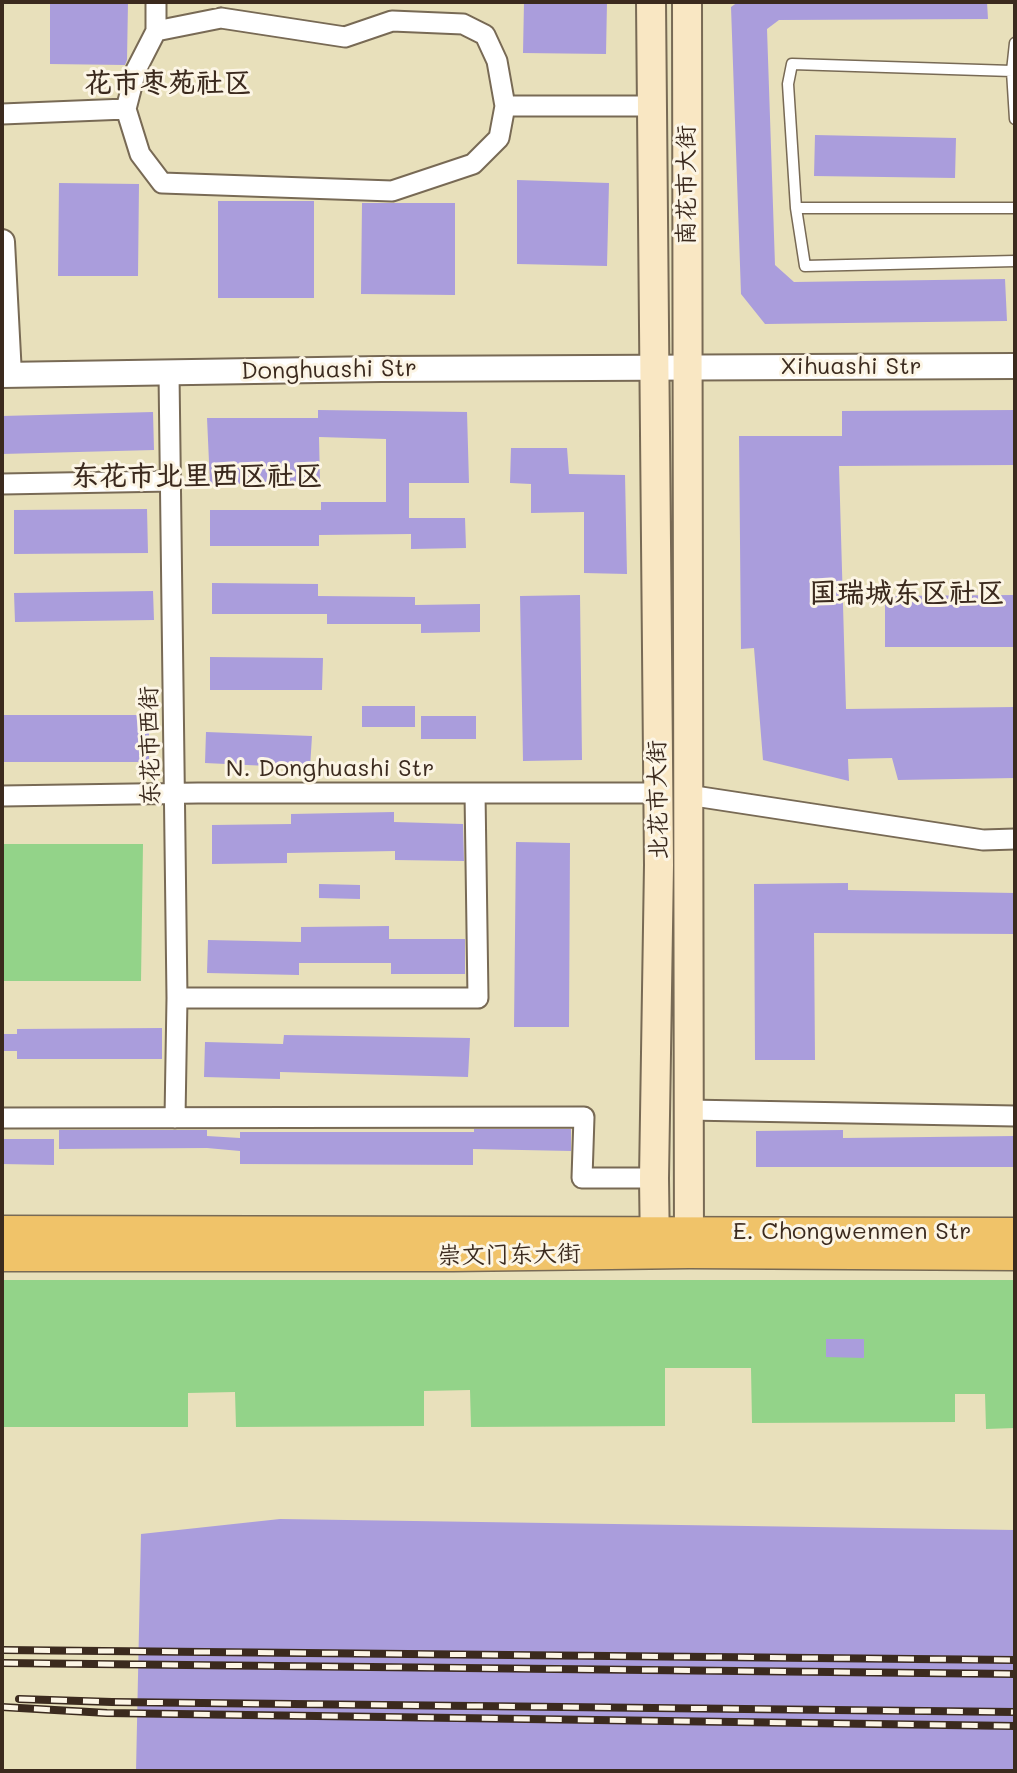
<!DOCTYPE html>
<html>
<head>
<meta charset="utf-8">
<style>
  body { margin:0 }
  #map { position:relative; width:1017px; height:1773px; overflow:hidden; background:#e8e0bb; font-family:Mali,sans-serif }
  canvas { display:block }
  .frame { position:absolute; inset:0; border:4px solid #3b2a1e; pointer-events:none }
</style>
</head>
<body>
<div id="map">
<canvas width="1017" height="1773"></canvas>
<div class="frame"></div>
</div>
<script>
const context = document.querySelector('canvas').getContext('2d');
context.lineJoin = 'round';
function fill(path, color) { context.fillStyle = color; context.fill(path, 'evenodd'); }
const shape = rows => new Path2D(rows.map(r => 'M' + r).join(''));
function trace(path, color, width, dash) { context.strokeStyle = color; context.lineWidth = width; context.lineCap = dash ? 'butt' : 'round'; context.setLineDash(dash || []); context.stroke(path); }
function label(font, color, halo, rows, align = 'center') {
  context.font = font + ' Mali,"LXGW WenKai TC",sans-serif'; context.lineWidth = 6; context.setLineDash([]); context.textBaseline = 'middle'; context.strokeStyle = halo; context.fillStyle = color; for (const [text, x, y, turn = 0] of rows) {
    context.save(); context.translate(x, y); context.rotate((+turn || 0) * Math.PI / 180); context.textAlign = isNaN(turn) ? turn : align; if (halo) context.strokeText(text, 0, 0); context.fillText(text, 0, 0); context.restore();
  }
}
fill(shape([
  [2,844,143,844,141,981,2,981],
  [2,1280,1015,1280,1015,1428,986,1429,985,1394,955,1394,955,1422,752,1423,751,1368,665,1368,665,1426,471,1427,470,1390,424,1391,424,1426,236,1427,235,1392,188,1393,188,1427,2,1427]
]), '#93d389');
fill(shape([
  [50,2,128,2,127,60,125,65,50,64],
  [524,2,607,2,606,54,523,53],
  [738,2,987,2,988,19,779,20,767,29,775,265,794,282,1005,279,1007,321,765,324,741,294,731,7],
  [815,135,956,138,955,178,814,176],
  [517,180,609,183,607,266,517,264],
  [59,183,139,184,138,276,58,276],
  [218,201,314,201,314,298,218,298],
  [362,203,455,203,455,295,361,294],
  [318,410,467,412,469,483,409,483,409,518,465,518,466,548,411,549,411,534,319,535,319,546,210,546,210,510,321,510,321,502,386,502,386,439,319,437,320,483,210,484,207,418,318,418],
  [1015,410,1015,465,839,466,846,709,1015,707,1015,778,898,780,892,758,848,759,849,781,763,760,754,648,741,649,739,436,842,436,842,411],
  [153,412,154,450,2,454,2,416],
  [511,448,567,448,569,474,625,475,627,574,584,573,584,512,531,513,531,484,510,483],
  [147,509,148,553,14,554,14,510],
  [212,583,318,584,318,596,415,597,415,605,480,604,480,632,421,633,421,624,327,624,327,614,212,614],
  [153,591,154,620,15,622,14,593],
  [580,595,582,760,523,761,520,596],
  [1015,595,1015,647,885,647,885,596],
  [210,657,323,658,322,690,210,690],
  [362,706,415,706,415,727,362,727],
  [2,715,149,715,149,762,2,762],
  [421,716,476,716,476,739,421,739],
  [206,732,312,736,310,768,205,763],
  [394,812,394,822,463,824,464,861,395,860,395,851,287,853,287,863,212,864,212,825,291,824,291,814],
  [516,842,570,843,569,1027,514,1027],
  [848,883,848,890,1015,893,1015,934,814,933,815,1060,755,1060,754,884],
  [319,884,360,885,360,899,319,898],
  [389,926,389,939,465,939,465,974,391,974,391,963,299,963,299,975,207,973,208,940,301,942,301,927],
  [162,1028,162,1059,17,1059,17,1051,2,1051,2,1034,17,1034,17,1029],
  [284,1035,470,1038,468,1077,280,1072,280,1079,204,1077,205,1042,283,1044],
  [474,1129,571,1129,571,1151,473,1149,473,1165,240,1164,240,1151,207,1148,59,1149,59,1130,207,1130,207,1136,240,1138,240,1132,474,1132],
  [843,1130,843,1138,1015,1136,1015,1167,756,1167,756,1131],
  [2,1139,54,1139,54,1165,2,1164],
  [826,1339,864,1339,864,1358,826,1357],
  [280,1519,1015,1530,1015,1771,136,1771,141,1534]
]), '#aa9ddc');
const service = shape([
  [1015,43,1012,71,1015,119],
  [1012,71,792,64,788,84,796,208,805,266,1015,261],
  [796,208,1015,208]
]);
const minor = shape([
  [221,18,345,37,392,21,463,24,485,35,497,61,505,106,499,138,473,164,392,191,162,183,140,154,126,109,136,70,156,31,221,18],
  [156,31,156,2],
  [505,106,652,106],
  [2,114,126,109],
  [169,373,177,998,175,1118],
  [2,484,172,481],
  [688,795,983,840,1015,839],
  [2,796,198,793,658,793],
  [177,998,478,998,475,793],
  [688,1110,1015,1116],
  [2,1118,584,1117,582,1178,654,1178]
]);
const tertiary = shape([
  [2,242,9,375],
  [2,375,381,369,1015,366]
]);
const secondary = shape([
  [651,2,659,865,654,1178,655,1253],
  [687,2,689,1253]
]);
const primary = shape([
  [2,1231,1015,1233],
  [2,1256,453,1256,689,1253,1015,1255]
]);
trace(service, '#786a55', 13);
trace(minor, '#786a55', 23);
trace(tertiary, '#786a55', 28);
trace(secondary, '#786a55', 32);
trace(primary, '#786a55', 33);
trace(service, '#fff', 10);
trace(minor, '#fff', 19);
trace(tertiary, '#fff', 24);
trace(secondary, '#f9e7c3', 28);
trace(primary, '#f0c369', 30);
const rail = shape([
  [2,1650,1015,1660],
  [2,1663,1015,1674],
  [19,1699,112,1702,1015,1712],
  [2,1707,107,1713,1015,1726]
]);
trace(rail, '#3b2a1e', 8);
trace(rail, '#fcf5e5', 5, [16]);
label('24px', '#3b2a1e', '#fcf5e5', [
  ["南花市大街",687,185,-90],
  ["Xihuashi Str",851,367],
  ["Donghuashi Str",329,370,-1],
  ["东花市西街",150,746,-91],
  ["N. Donghuashi Str",330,769],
  ["北花市大街",658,800,-91],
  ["E. Chongwenmen Str",852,1232],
  ["崇文门东大街",509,1255,-1]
]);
label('bold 28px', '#3b2a1e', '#fcf5e5', [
  ["花市枣苑社区",168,83],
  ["东花市北里西区社区",197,476],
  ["国瑞城东区社区",907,593]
]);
</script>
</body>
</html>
